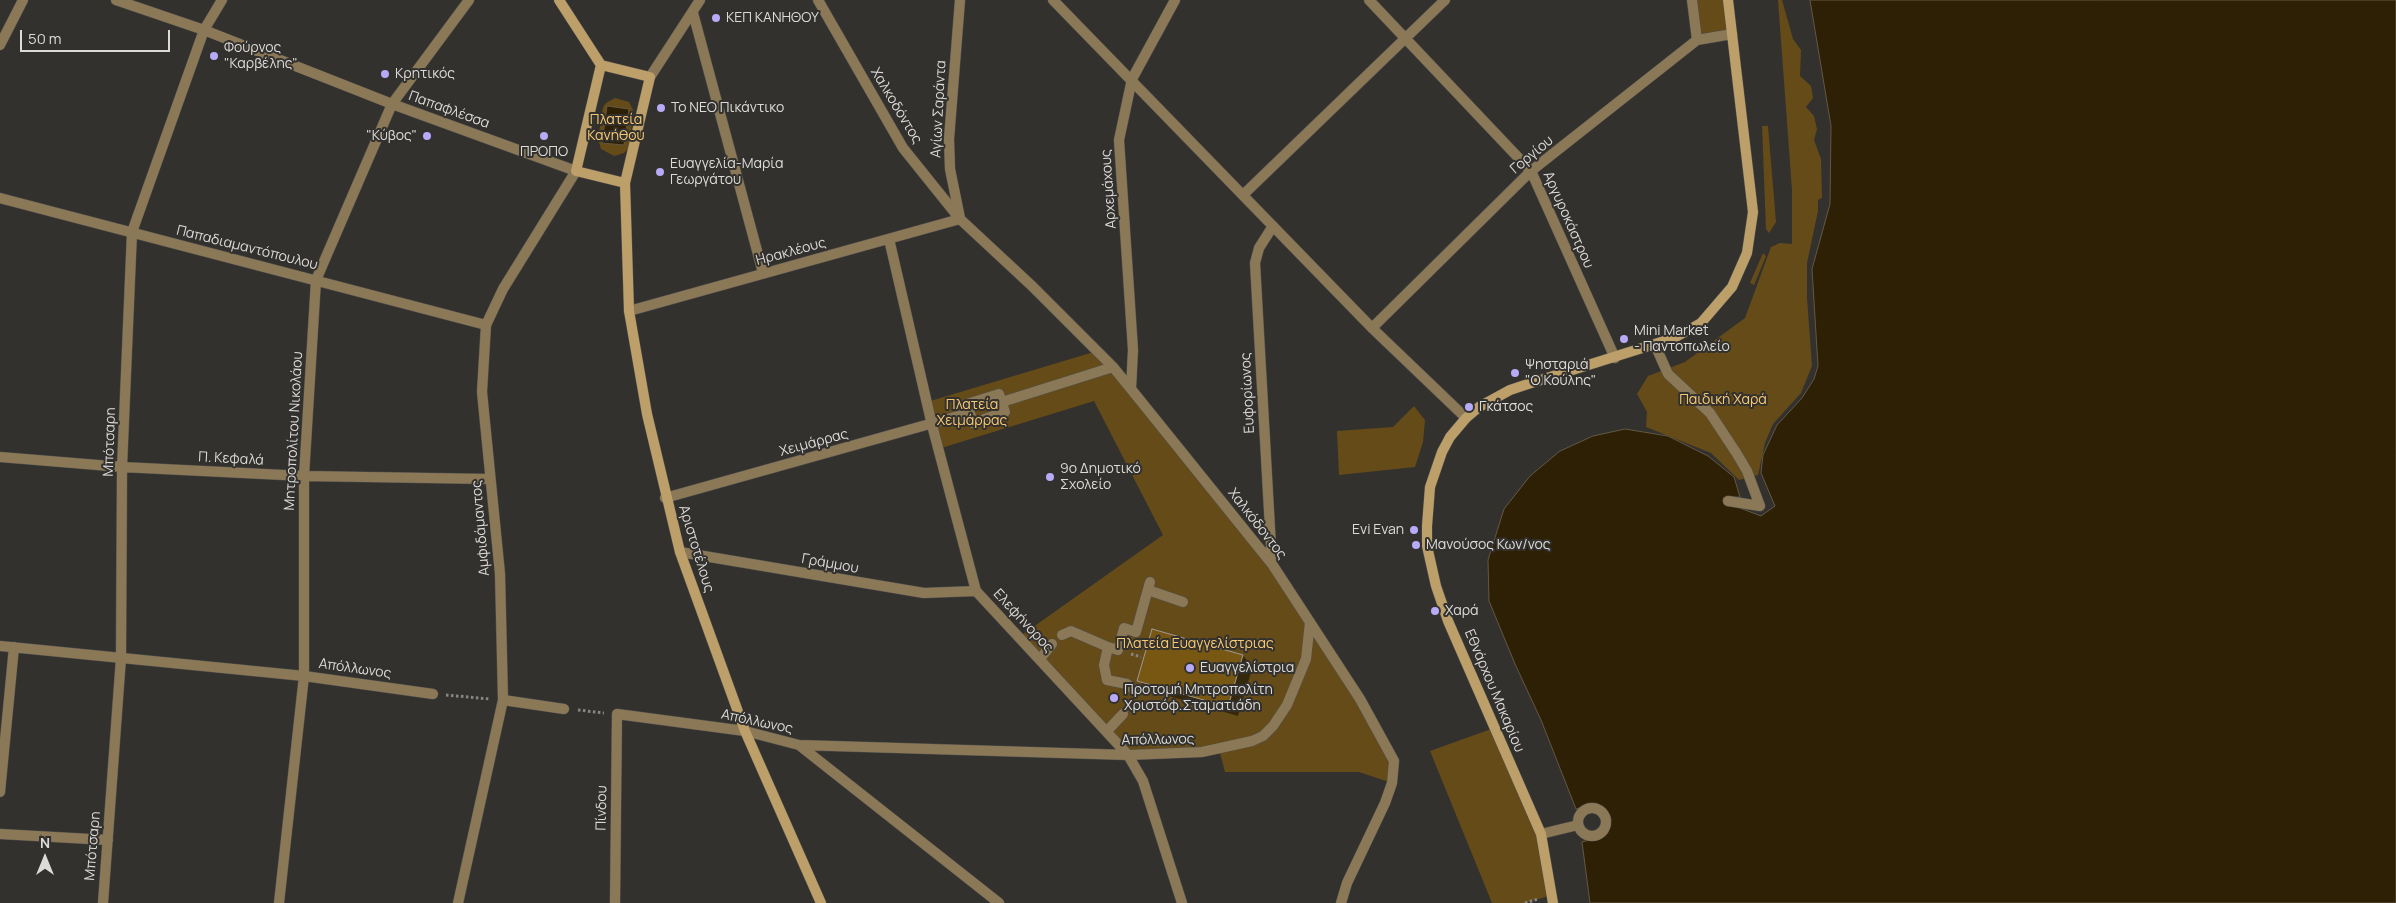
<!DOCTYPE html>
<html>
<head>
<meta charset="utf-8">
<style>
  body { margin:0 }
  #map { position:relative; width:2396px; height:903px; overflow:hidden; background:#33312e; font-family:Manrope,sans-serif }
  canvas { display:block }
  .north { position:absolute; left:20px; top:833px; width:50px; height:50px; -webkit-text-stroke:4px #33312e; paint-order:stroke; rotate:0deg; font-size:14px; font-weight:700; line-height:20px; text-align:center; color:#dcdbd9 }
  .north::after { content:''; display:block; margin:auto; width:18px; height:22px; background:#dcdbd9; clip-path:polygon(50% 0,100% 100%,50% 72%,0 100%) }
  .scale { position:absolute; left:20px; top:30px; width:150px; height:22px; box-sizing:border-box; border:2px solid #dcdbd9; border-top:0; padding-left:6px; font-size:15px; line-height:18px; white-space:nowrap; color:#dcdbd9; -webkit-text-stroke:4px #33312e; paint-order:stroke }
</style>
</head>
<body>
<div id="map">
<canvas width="2396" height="903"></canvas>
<div class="north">N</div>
<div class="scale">50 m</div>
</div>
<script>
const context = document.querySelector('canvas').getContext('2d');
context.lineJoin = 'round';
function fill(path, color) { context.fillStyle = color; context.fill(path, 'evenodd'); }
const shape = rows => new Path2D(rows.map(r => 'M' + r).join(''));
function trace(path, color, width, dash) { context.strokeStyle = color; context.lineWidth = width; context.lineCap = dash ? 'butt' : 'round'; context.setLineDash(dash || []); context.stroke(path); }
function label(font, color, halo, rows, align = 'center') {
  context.font = font + ' Manrope,sans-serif'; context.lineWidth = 4; context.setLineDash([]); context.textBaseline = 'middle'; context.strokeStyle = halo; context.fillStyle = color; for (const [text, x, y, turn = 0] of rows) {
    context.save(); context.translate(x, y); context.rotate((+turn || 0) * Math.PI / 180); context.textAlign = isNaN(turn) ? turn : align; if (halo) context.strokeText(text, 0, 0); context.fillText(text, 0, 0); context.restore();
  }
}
fill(shape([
  [1692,0,1728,0,1732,34,1697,40],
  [1778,0,1782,0,1793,39,1801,50,1800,76,1811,86,1813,98,1806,107,1814,116,1817,129,1814,140,1821,159,1822,198,1818,200,1818,211,1807,263,1807,298,1812,366,1801,393,1773,424,1765,443,1758,475,1739,480,1711,453,1646,427,1647,412,1637,394,1648,376,1685,362,1745,318,1771,247,1780,243,1792,244,1792,190],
  [615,98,629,102,634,112,628,149,624,153,614,156,601,149,598,139,603,107,606,103],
  [1762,126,1768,126,1776,222,1769,233,1766,229],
  [1763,253,1766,256,1754,285,1750,283],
  [1097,351,1272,564,1394,761,1392,783,1359,772,1225,772,1219,749,1128,755,1019,637,1163,535,1094,401,938,449,927,402],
  [1414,406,1425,420,1423,442,1415,467,1339,475,1337,431,1393,427],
  [1494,728,1541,834,1552,895,1525,903,1492,903,1430,751]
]), '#654b18');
const water = shape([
  [1810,0,2396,0,2396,903,1590,903,1582,842,1604,836,1609,828,1611,819,1606,810,1598,805,1589,805,1576,809,1541,720,1515,664,1489,601,1488,560,1504,509,1530,476,1560,451,1593,436,1625,429,1668,436,1708,456,1734,477,1740,497,1723,498,1724,502,1761,516,1775,506,1761,473,1763,455,1777,425,1802,398,1814,379,1818,366,1812,269,1830,204,1831,126,1810,0],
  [607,106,629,109,624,145,602,143,607,106]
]);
fill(water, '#2e2005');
trace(water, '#625845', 1);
fill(shape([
  [1243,656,1253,666,1238,716,1148,690,1138,680]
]), '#0007');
const building = shape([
  [1152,629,1243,655,1228,707,1137,681,1152,629]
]);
fill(building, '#785712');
trace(building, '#9d9b98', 1);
const street = shape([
  [116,0,204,30,392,104,576,171,503,289,486,325,482,392,500,574,503,700,458,903],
  [818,0,903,148,960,219,1032,286,1113,367,1131,389,1272,564,1360,699,1394,761,1392,783,1385,803,1347,883,1341,903],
  [1053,0,1372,328,1466,418],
  [1369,0,1531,171,1615,358],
  [1692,0,1697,40],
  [693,13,763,273],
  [0,45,23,0],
  [650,77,700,0],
  [1244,194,1445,0],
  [0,198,486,325],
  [960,218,950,169,949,139,960,0],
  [889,239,932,425,976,591,1128,755,1143,781,1182,903],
  [629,311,960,219],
  [1372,328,1531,171,1697,40,1732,34],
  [1655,345,1668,374,1710,413,1737,454,1747,471,1760,506,1728,501],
  [1131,389,1133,350,1119,140,1132,79,1175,0],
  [999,394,1005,412,973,423,967,404,999,394],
  [1002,402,1113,367],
  [0,457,122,467,304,476,490,479],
  [665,498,969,413],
  [680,552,924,593,976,591],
  [1272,564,1255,263,1259,248,1273,226],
  [1148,590,1183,602],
  [1062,635,1071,631,1108,647],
  [0,646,304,676,433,694],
  [1040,659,1052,644],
  [1134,690,1127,684,1107,680,1104,665,1108,647,1118,650,1124,628,1136,632,1150,582],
  [503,700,564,709],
  [1107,731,1123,714],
  [799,745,999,903],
  [0,792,14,647],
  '1578 822a14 14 0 1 1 28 0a14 14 0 1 1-28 0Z',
  [0,834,108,840],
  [1541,834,1578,825],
  [103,903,121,658,122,467,132,232,204,30,222,0],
  [279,903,304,676,304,476,316,280,392,104,469,0],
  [615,903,617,714,745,731,799,745,1128,755,1202,752,1252,741,1263,736,1273,726,1287,705,1306,659,1310,622]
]);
const secondary = shape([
  [559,0,601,65],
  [601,65,650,77,625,183,576,171,601,65],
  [625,183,629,311,647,414,680,552,745,731,821,903],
  [1553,903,1541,834,1448,621,1436,586,1427,546,1427,526,1430,487,1442,452,1450,437,1466,418,1479,407,1510,390,1531,383,1674,338,1701,323,1732,287,1747,253,1753,212,1728,0]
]);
trace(street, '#51504d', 11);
trace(secondary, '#51504d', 11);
trace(shape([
  [1131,654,1141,657],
  [446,695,490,699],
  [578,710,604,713],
  [1525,903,1538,899]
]), '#878683', 3, [2.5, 2.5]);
trace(street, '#8a7857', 10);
trace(secondary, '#bd9f6a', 10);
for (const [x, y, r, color] of [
  [716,18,5,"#b7abf8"],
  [214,56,5,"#b7abf8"],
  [385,74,5,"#b7abf8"],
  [661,108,5,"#b7abf8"],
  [427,136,5,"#b7abf8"],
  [544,136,5,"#b7abf8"],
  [660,172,5,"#b7abf8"],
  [1624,339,5,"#b7abf8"],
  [1515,373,5,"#b7abf8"],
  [1469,407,5,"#b7abf8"],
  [1050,477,5,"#b7abf8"],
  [1414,530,5,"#b7abf8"],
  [1416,545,5,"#b7abf8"],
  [1435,611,5,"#b7abf8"],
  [1190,668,5,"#b7abf8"],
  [1114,698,5,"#b7abf8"]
]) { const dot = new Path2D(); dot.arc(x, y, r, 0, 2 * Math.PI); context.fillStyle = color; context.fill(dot); trace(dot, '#33312e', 2); }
label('14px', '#dcdbd9', '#33312e', [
  ["ΚΕΠ ΚΑΝΗΘΟΥ",726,18],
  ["Φούρνος",224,48],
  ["\"Καρβέλης\"",224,64],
  ["Κρητικός",395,74],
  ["Το ΝΕΟ Πικάντικο",671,108],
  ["\"Κύβος\"",417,136,"right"],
  ["ΠΡΟΠΟ",544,152,"center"],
  ["Ευαγγελία-Μαρία",670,164],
  ["Γεωργάτου",670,180],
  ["Mini Market",1634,331],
  ["- Παντοπωλείο",1634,347],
  ["Ψησταριά",1525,365],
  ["\"Ο Κούλης\"",1525,381],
  ["Γκάτσος",1479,407],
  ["9ο Δημοτικό",1060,469],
  ["Σχολείο",1060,485],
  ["Evi Evan",1404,530,"right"],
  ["Μανούσος Κων/νος",1426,545],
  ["Χαρά",1445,611],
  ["Ευαγγελίστρια",1200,668],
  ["Προτομή Μητροπολίτη",1124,690],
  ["Χριστόφ.Σταματιάδη",1124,706]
], 'left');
label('14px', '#dcdbd9', '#33312e', [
  ["Χαλκοδόντος",896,106,59],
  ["Αγίων Σαράντα",939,109,-87],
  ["Παπαφλέσσα",449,110,20],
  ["Γοργίου",1532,155,-40],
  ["Αρχεμάχους",1109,189,-94],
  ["Αργυροκάστρου",1568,220,66],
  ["Παπαδιαμαντόπουλου",247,248,14],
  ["Ηρακλέους",791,252,-15],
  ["Ευφορίωνος",1248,393,-93],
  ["Μητροπολίτου Νικολάου",294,431,-87],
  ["Μπότσαρη",110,442,-88],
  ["Χειμάρρας",814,443,-15],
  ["Π. Κεφαλά",231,459,3],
  ["Χαλκόδοντος",1257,524,52],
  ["Αμφιδάμαντος",481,528,-95],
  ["Αριστοτέλους",696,549,73],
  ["Γράμμου",830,564,10],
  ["Ελεφήνορος",1023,621,47],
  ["Απόλλωνος",355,669,8],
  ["Εθνάρχου Μακαρίου",1494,691,67],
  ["Απόλλωνος",757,722,12],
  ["Απόλλωνος",1158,740,-1],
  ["Πίνδου",602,808,-89],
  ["Μπότσαρη",93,846,-85]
]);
label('14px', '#f8c975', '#33312e', [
  ["Πλατεία",616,120],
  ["Κανήθου",616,136],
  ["Παιδική Χαρά",1723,400],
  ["Πλατεία",972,405],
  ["Χειμάρρας",972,421],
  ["Πλατεία Ευαγγελίστριας",1195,644]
]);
</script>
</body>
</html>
